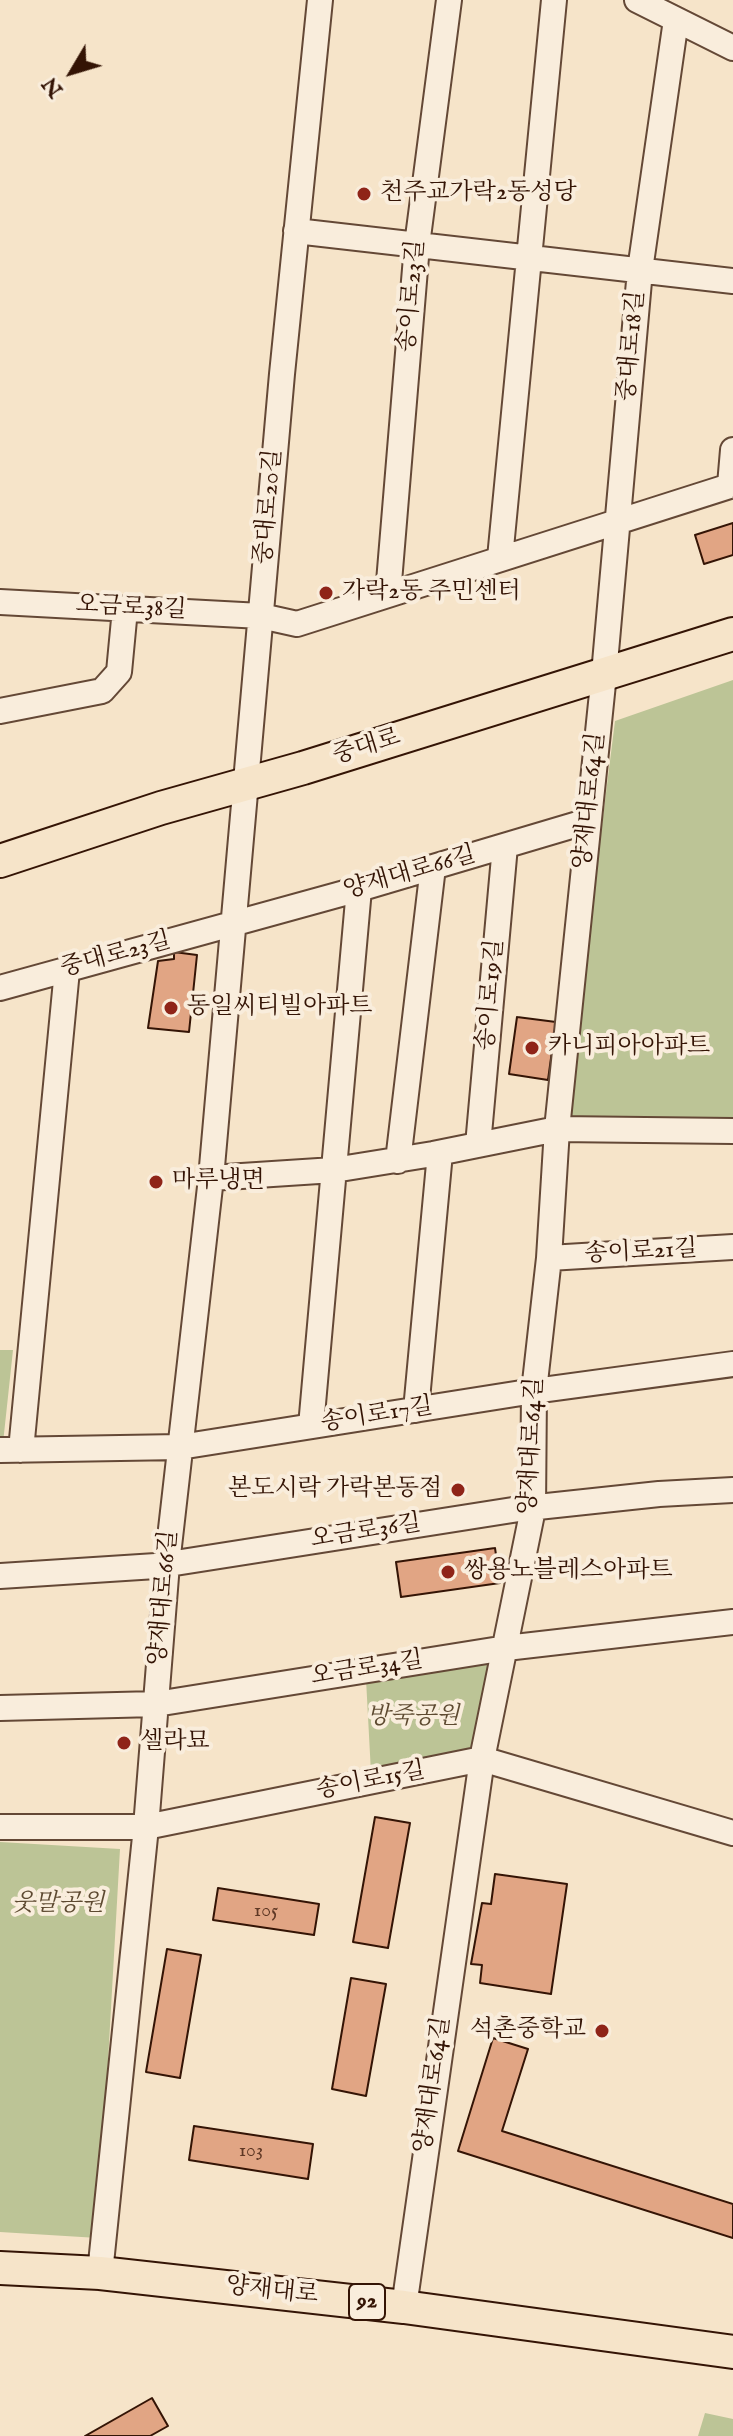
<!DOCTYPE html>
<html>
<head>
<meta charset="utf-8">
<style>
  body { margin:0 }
  #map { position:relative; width:733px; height:2436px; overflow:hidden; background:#f6e4c9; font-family:"IM FELL English",serif }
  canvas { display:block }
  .north { position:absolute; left:32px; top:32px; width:80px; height:80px; -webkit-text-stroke:6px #f9eddc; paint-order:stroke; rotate:232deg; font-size:22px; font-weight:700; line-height:32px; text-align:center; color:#341405 }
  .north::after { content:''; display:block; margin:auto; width:28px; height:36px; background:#341405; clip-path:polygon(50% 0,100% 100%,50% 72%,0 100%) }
</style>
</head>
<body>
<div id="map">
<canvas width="733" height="2436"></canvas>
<div class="north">N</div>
</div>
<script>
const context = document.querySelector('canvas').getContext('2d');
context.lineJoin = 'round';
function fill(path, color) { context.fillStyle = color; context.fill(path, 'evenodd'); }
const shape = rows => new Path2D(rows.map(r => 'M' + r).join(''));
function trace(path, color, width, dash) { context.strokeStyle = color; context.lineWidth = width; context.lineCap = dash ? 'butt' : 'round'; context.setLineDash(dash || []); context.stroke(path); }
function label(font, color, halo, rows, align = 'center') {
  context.font = font + ' "IM FELL English","Noto Serif KR",serif'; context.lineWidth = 8; context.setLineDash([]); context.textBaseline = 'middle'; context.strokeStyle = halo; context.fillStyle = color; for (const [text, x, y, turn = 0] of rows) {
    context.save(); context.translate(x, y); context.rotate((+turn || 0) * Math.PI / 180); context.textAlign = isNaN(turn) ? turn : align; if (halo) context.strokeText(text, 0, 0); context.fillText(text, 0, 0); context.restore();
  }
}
fill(shape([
  [733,680,733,1122,565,1121,615,721],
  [0,1350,13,1350,3,1443,0,1443],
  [494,1661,474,1752,371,1773,366,1679],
  [0,1842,120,1849,98,2238,0,2232],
  [705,2413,733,2419,733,2436,698,2436]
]), '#bcc496');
const building = shape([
  [733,523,733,555,704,564,695,535,733,523],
  [174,952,197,955,189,1032,148,1028,158,961,174,959,174,952],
  [517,1017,556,1022,548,1080,509,1074,517,1017],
  [495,1548,500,1583,401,1597,396,1562,495,1548],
  [375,1817,410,1823,388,1948,353,1942,375,1817],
  [495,1874,567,1884,551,1994,480,1983,482,1965,471,1964,482,1903,491,1904,495,1874],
  [218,1888,319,1904,314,1935,213,1920,218,1888],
  [167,1949,201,1955,180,2078,146,2072,167,1949],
  [351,1978,386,1984,366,2096,332,2089,351,1978],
  [493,2038,528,2049,502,2131,733,2204,733,2238,458,2151,493,2038],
  [194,2126,313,2144,308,2179,189,2160,194,2126],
  [152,2398,168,2426,150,2436,85,2436,152,2398]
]);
fill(building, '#e1a584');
trace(building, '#341405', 2);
const minor = shape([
  [637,0,733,48],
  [296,231,733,281],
  [730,485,733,450],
  [500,558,554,0],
  [388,594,417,245,449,0],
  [0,602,261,616,297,624,733,485],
  [0,711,102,691,119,672,125,609],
  [0,988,359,889,588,821],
  [478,1145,505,846],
  [398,1161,433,867],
  [211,1178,334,1170,433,1154,557,1129,733,1131],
  [549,1258,733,1247],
  [416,1410,440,1153],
  [311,1426,359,889],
  [0,1450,180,1447,534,1391,733,1364],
  [21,1450,67,970],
  [0,1576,156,1566,519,1509,659,1494,733,1490],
  [0,1708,156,1704,506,1648,733,1622],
  [0,1827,146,1827,482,1759,733,1833],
  [100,2273,146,1827,167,1564,211,1178,282,374,320,0],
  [404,2307,482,1759,533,1509,534,1391,549,1258,557,1129,604,674,640,270,676,20]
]);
const major = shape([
  [0,861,161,808,303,768,733,634],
  [0,2268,100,2273,404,2307,733,2352]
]);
trace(minor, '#644836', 28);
trace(major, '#341405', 36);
trace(minor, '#f9eddc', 24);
trace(major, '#f6e4c9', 32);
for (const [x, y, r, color] of [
  [364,194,8,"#8f2418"],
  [326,593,8,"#8f2418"],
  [171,1008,8,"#8f2418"],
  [532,1048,8,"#8f2418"],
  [156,1182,8,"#8f2418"],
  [458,1490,8,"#8f2418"],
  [448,1572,8,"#8f2418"],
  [124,1743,8,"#8f2418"],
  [602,2031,8,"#8f2418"]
]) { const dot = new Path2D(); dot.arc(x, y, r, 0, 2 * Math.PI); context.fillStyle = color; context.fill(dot); trace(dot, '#f9eddc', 3); }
label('20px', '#5f3825', null, [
  ["105",266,1912],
  ["103",251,2152]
]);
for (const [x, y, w] of [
  [367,2302,36]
]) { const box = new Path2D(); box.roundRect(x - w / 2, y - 18, w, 36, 6); context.fillStyle = '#f9eddc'; context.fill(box); trace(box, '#341405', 2); }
label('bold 22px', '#341405', null, [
  ["92",367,2302]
]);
label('24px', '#341405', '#f9eddc', [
  ["천주교가락2동성당",380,194],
  ["가락2동 주민센터",342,593],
  ["동일씨티빌아파트",187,1008],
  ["카니피아아파트",548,1048],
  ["마루냉면",172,1182],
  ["본도시락 가락본동점",442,1490,"right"],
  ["쌍용노블레스아파트",464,1572],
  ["셀라묘",140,1743],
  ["석촌중학교",586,2031,"right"]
], 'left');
label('24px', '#341405', '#f9eddc', [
  ["송이로23길",413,296,-85],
  ["중대로18길",633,346,-85],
  ["중대로20길",270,507,-85],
  ["오금로38길",131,609,3],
  ["중대로",367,748,-17],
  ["양재대로64길",591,801,-84],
  ["양재대로66길",410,874,-16],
  ["중대로23길",116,956,-15],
  ["송이로19길",492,995,-85],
  ["송이로21길",641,1253,-3],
  ["송이로17길",377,1416,-9],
  ["양재대로64길",533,1446,-87],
  ["오금로36길",366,1533,-9],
  ["양재대로66길",165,1598,-85],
  ["오금로34길",367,1670,-9],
  ["송이로15길",371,1782,-11],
  ["양재대로64길",434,2085,-82],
  ["양재대로",272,2292,6]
]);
label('italic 24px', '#5d4930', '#f9eddc', [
  ["방죽공원",413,1718],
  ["웃말공원",58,1905]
]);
</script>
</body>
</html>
